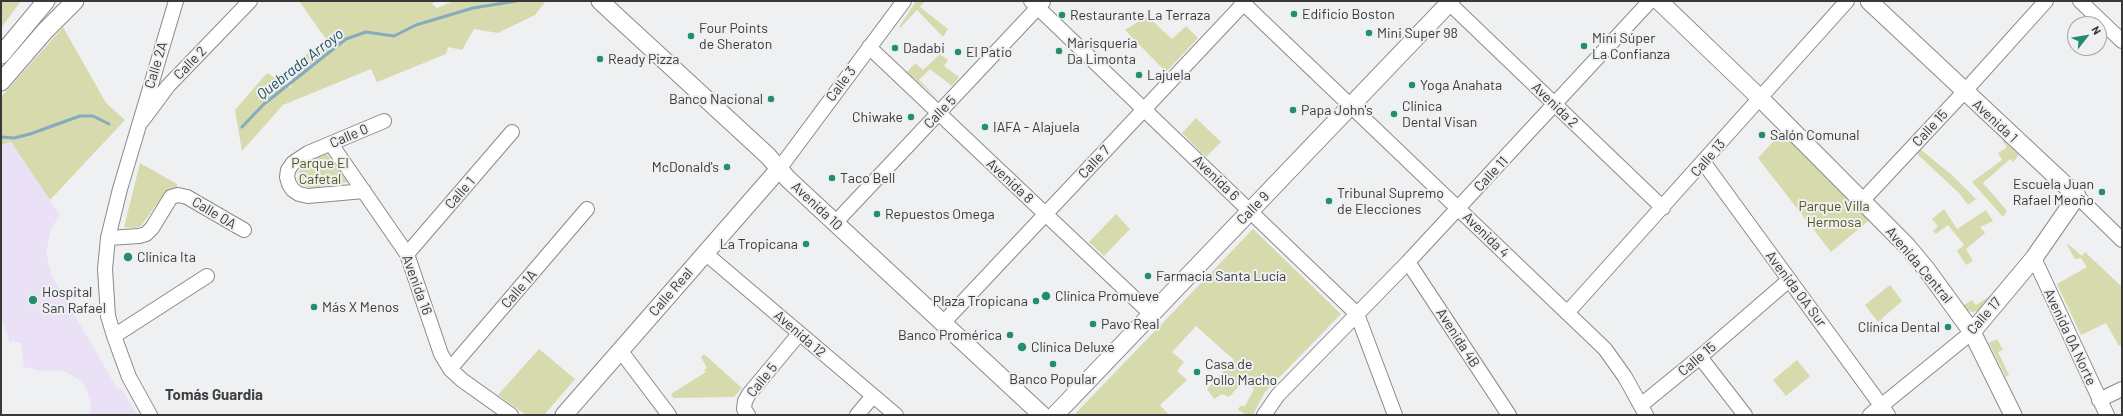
<!DOCTYPE html>
<html>
<head>
<meta charset="utf-8">
<style>
  body { margin:0 }
  #map { position:relative; width:2123px; height:416px; overflow:hidden; background:#eff0f1; font-family:Barlow,sans-serif }
  canvas { display:block }
  .frame { position:absolute; inset:0; border:2px solid #383839; pointer-events:none }
  .north { position:absolute; left:2067px; top:16px; width:40px; height:40px; box-sizing:border-box; background:#eff0f1; border:1px solid #a6a6a7; border-radius:50%; rotate:59deg; font-size:11px; font-weight:700; line-height:16px; text-align:center; color:#383839 }
  .north::after { content:''; display:block; margin:auto; width:14px; height:18px; background:#228e6d; clip-path:polygon(50% 0,100% 100%,50% 72%,0 100%) }
</style>
</head>
<body>
<div id="map">
<canvas width="2123" height="416"></canvas>
<div class="frame"></div>
<div class="north">N</div>
</div>
<script>
const context = document.querySelector('canvas').getContext('2d');
context.lineJoin = 'round';
function fill(path, color) { context.fillStyle = color; context.fill(path, 'evenodd'); }
const shape = rows => new Path2D(rows.map(r => 'M' + r).join(''));
function trace(path, color, width, dash) { context.strokeStyle = color; context.lineWidth = width; context.lineCap = dash ? 'butt' : 'round'; context.setLineDash(dash || []); context.stroke(path); }
function label(font, color, halo, rows, align = 'center') {
  context.font = font + ' Barlow,sans-serif'; context.lineWidth = 4; context.setLineDash([]); context.textBaseline = 'middle'; context.strokeStyle = halo; context.fillStyle = color; for (const [text, x, y, turn = 0] of rows) {
    context.save(); context.translate(x, y); context.rotate((+turn || 0) * Math.PI / 180); context.textAlign = isNaN(turn) ? turn : align; if (halo) context.strokeText(text, 0, 0); context.fillText(text, 0, 0); context.restore();
  }
}
fill(shape([
  [11,142,60,215,52,227,46,252,52,276,117,388,121,389,138,415,89,415,91,407,89,396,85,386,78,379,62,370,41,371,24,367,21,343,12,341,10,344,4,325,1,326,1,145]
]), '#eae1f6');
fill(shape([
  [1,1,21,1,1,28],
  [299,1,435,1,432,4,437,8,454,1,546,1,535,15,498,33,474,29,462,50,448,47,446,54,377,82,371,69,283,105,242,151,235,110,267,73,291,88,294,64,326,39],
  [916,1,925,1,920,7,948,29,943,37,917,10,900,28,899,27],
  [1147,16,1172,39,1186,26,1198,38,1166,72,1125,30],
  [63,27,106,103,125,120,50,200,11,142,1,145,1,97],
  [940,54,948,60,944,66,959,77,952,86,930,69,919,80,939,100,907,72,915,63,923,70],
  [1196,118,1221,142,1206,157,1182,133],
  [1784,130,1873,217,1831,252,1758,158],
  [2004,140,2019,155,2013,162,2010,159,1983,183,2007,211,2003,217,1972,182,2002,160,1998,153,2007,147,2002,141],
  [1920,149,1952,175,1976,199,1968,205,1959,193,1916,153],
  [326,153,348,182,311,188,300,184,297,179,300,168,311,159],
  [140,163,177,184,177,189,163,195,141,226,136,228,124,227],
  [1944,209,1957,229,1986,210,1993,221,1980,227,1985,233,1966,249,1973,261,1966,265,1957,251,1964,245,1948,225,1936,234,1933,231,1938,226,1932,219],
  [1116,214,1130,229,1104,256,1089,242],
  [1253,229,1341,314,1265,392,1253,415,1247,415,1238,410,1240,406,1245,406,1254,389,1243,382,1229,397,1222,394,1214,399,1207,389,1234,360,1196,326,1172,352,1184,362,1177,371,1187,380,1160,405,1169,415,1074,415],
  [2068,244,2082,256,2085,252,2122,287,2122,345,2119,346,2106,323,2081,335,2057,284,2087,267,2081,258,2075,259,2067,245],
  [1890,285,1902,301,1878,322,1865,305],
  [1997,291,1978,311,1971,312,1966,309,1964,305,1972,300,1976,305],
  [1997,339,2003,350,1998,352,2009,375,2006,377,1989,343],
  [539,349,575,379,544,415,526,415,498,395],
  [704,354,742,388,734,397,673,398,671,394,706,372,704,370,707,368,701,357],
  [1797,360,1810,376,1786,396,1773,380]
]), '#d7daac');
trace(shape([
  [242,127,264,104,346,39,366,32,394,36,416,25,473,8,516,1],
  [1,137,14,138,30,134,80,116,93,116,109,124]
]), '#83acbd', 3);
const minor = shape([
  [1031,1,1357,314,1395,415],
  [1241,1,1605,349,1625,377,1646,415],
  [1447,1,1663,208],
  [2080,1,2122,41],
  [869,47,1151,314],
  [142,121,168,86,250,1],
  [331,144,407,254,441,354,450,369,462,380,511,415],
  [1704,163,1888,415],
  [779,169,904,1],
  [364,191,308,196,299,194,293,190,289,184,287,177,288,170,293,163,308,153,384,121],
  [2077,196,2122,240],
  [1862,201,1964,92,2046,1],
  [835,223,1043,2],
  [108,238,139,236,146,234,152,228,171,197,178,195,187,197,244,230],
  [705,253,896,415],
  [407,254,512,132],
  [2034,258,2107,415],
  [1408,262,1509,415],
  [1567,313,1847,1],
  [943,323,1246,1],
  [114,336,207,276],
  [620,350,669,415],
  [1700,357,1745,415],
  [450,369,587,209],
  [2099,400,2122,389],
  [1641,405,1700,357,1789,280],
  [150,415,129,377,114,336,108,316,105,269,108,238,120,189,176,1],
  [748,415,744,409,745,401,749,394,799,334],
  [857,415,873,396],
  [1264,415,1278,395,1408,262,1650,1],
  [1870,415,1972,332]
]);
const major = shape([
  [600,1,768,156,788,179,1042,415],
  [1659,1,1760,98,1907,246,1927,270,1972,332,2013,415],
  [1869,1,2077,196,2034,258,1972,332],
  [1,55,46,1],
  [1,82,45,31,75,1],
  [564,415,779,169],
  [1055,415,1451,1]
]);
trace(minor, '#898a8b', 16);
trace(major, '#898a8b', 19);
trace(minor, '#fff', 14);
trace(major, '#fff', 17);
for (const [x, y, r, color] of [
  [1294,14,4,"#228e6d"],
  [1062,15,4,"#228e6d"],
  [1369,33,4,"#228e6d"],
  [691,36,4,"#228e6d"],
  [1584,46,4,"#228e6d"],
  [895,48,4,"#228e6d"],
  [1059,51,4,"#228e6d"],
  [958,52,4,"#228e6d"],
  [600,59,4,"#228e6d"],
  [1139,75,4,"#228e6d"],
  [1412,85,4,"#228e6d"],
  [771,99,4,"#228e6d"],
  [1293,110,4,"#228e6d"],
  [1394,114,4,"#228e6d"],
  [911,117,4,"#228e6d"],
  [985,127,4,"#228e6d"],
  [1762,135,4,"#228e6d"],
  [727,167,4,"#228e6d"],
  [832,178,4,"#228e6d"],
  [2102,192,4,"#228e6d"],
  [1329,201,4,"#228e6d"],
  [877,214,4,"#228e6d"],
  [806,244,4,"#228e6d"],
  [128,257,5,"#228e6d"],
  [1148,276,4,"#228e6d"],
  [1046,296,5,"#228e6d"],
  [33,300,5,"#228e6d"],
  [1036,301,4,"#228e6d"],
  [314,307,4,"#228e6d"],
  [1093,324,4,"#228e6d"],
  [1948,327,4,"#228e6d"],
  [1010,335,4,"#228e6d"],
  [1022,347,5,"#228e6d"],
  [1053,364,4,"#228e6d"],
  [1197,372,4,"#228e6d"]
]) { const dot = new Path2D(); dot.arc(x, y, r, 0, 2 * Math.PI); context.fillStyle = color; context.fill(dot); trace(dot, '#eff0f1', 1.5); }
label('14px', '#383839', '#eff0f1', [
  ["Edificio Boston",1302,14],
  ["Restaurante La Terraza",1070,15],
  ["Four Points",699,28],
  ["de Sheraton",699,44],
  ["Mini Super 98",1377,33],
  ["Mini Súper",1592,38],
  ["La Confianza",1592,54],
  ["Marisquería",1067,43],
  ["Da Limonta",1067,59],
  ["Dadabi",903,48],
  ["El Patio",966,52],
  ["Ready Pizza",608,59],
  ["Lajuela",1147,75],
  ["Yoga Anahata",1420,85],
  ["Banco Nacional",763,99,"right"],
  ["Clínica",1402,106],
  ["Dental Visan",1402,122],
  ["Papa John's",1301,110],
  ["Chiwake",903,117,"right"],
  ["IAFA - Alajuela",993,127],
  ["Salón Comunal",1770,135],
  ["McDonald's",719,167,"right"],
  ["Taco Bell",840,178],
  ["Escuela Juan",2094,184,"right"],
  ["Rafael Meoño",2094,200,"right"],
  ["Tribunal Supremo",1337,193],
  ["de Elecciones",1337,209],
  ["Repuestos Omega",885,214],
  ["La Tropicana",798,244,"right"],
  ["Clínica Ita",137,257],
  ["Farmacia Santa Lucía",1156,276],
  ["Hospital",42,292],
  ["San Rafael",42,308],
  ["Clínica Promueve",1055,296],
  ["Plaza Tropicana",1028,301,"right"],
  ["Más X Menos",322,307],
  ["Pavo Real",1101,324],
  ["Clínica Dental",1940,327,"right"],
  ["Banco Promérica",1002,335,"right"],
  ["Clínica Deluxe",1031,347],
  ["Casa de",1205,364],
  ["Pollo Macho",1205,380],
  ["Banco Popular",1053,379,"center"]
], 'left');
label('14px', '#383839', '#eff0f1', [
  ["Calle 2",190,63,-46],
  ["Calle 2A",156,65,-73],
  ["Calle 3",841,84,-53],
  ["Avenida 2",1555,105,44],
  ["Calle 5",940,112,-46],
  ["Avenida 1",1995,121,43],
  ["Calle 15",1930,128,-47],
  ["Calle 0",349,136,-23],
  ["Calle 13",1708,158,-49],
  ["Calle 7",1094,162,-47],
  ["Calle 11",1491,174,-47],
  ["Avenida 6",1216,178,44],
  ["Avenida 8",1010,181,43],
  ["Calle 1",460,193,-49],
  ["Avenida 10",817,206,43],
  ["Calle 9",1253,208,-46],
  ["Calle 0A",214,213,31],
  ["Avenida 4",1486,235,44],
  ["Avenida Central",1919,265,50],
  ["Avenida 16",417,285,70],
  ["Calle 1A",519,289,-49],
  ["Avenida 0A Sur",1796,289,53],
  ["Calle Real",671,292,-49],
  ["Calle 17",1984,316,-49],
  ["Avenida 12",800,334,41],
  ["Avenida 0A Norte",2070,337,65],
  ["Avenida 4B",1458,338,57],
  ["Calle 15",1697,359,-40],
  ["Calle 5",762,380,-51]
]);
label('14px', '#52541a', '#eff0f1', [
  ["Parque El",320,163],
  ["Cafetal",320,179],
  ["Parque Villa",1834,206],
  ["Hermosa",1834,222]
]);
label('italic 15px', '#194b5c', '#eff0f1', [
  ["Quebrada Arroyo",300,64,-38]
]);
label('bold 15px', '#3e3f40', '#eff0f1', [
  ["Tomás Guardia",214,395]
]);
</script>
</body>
</html>
